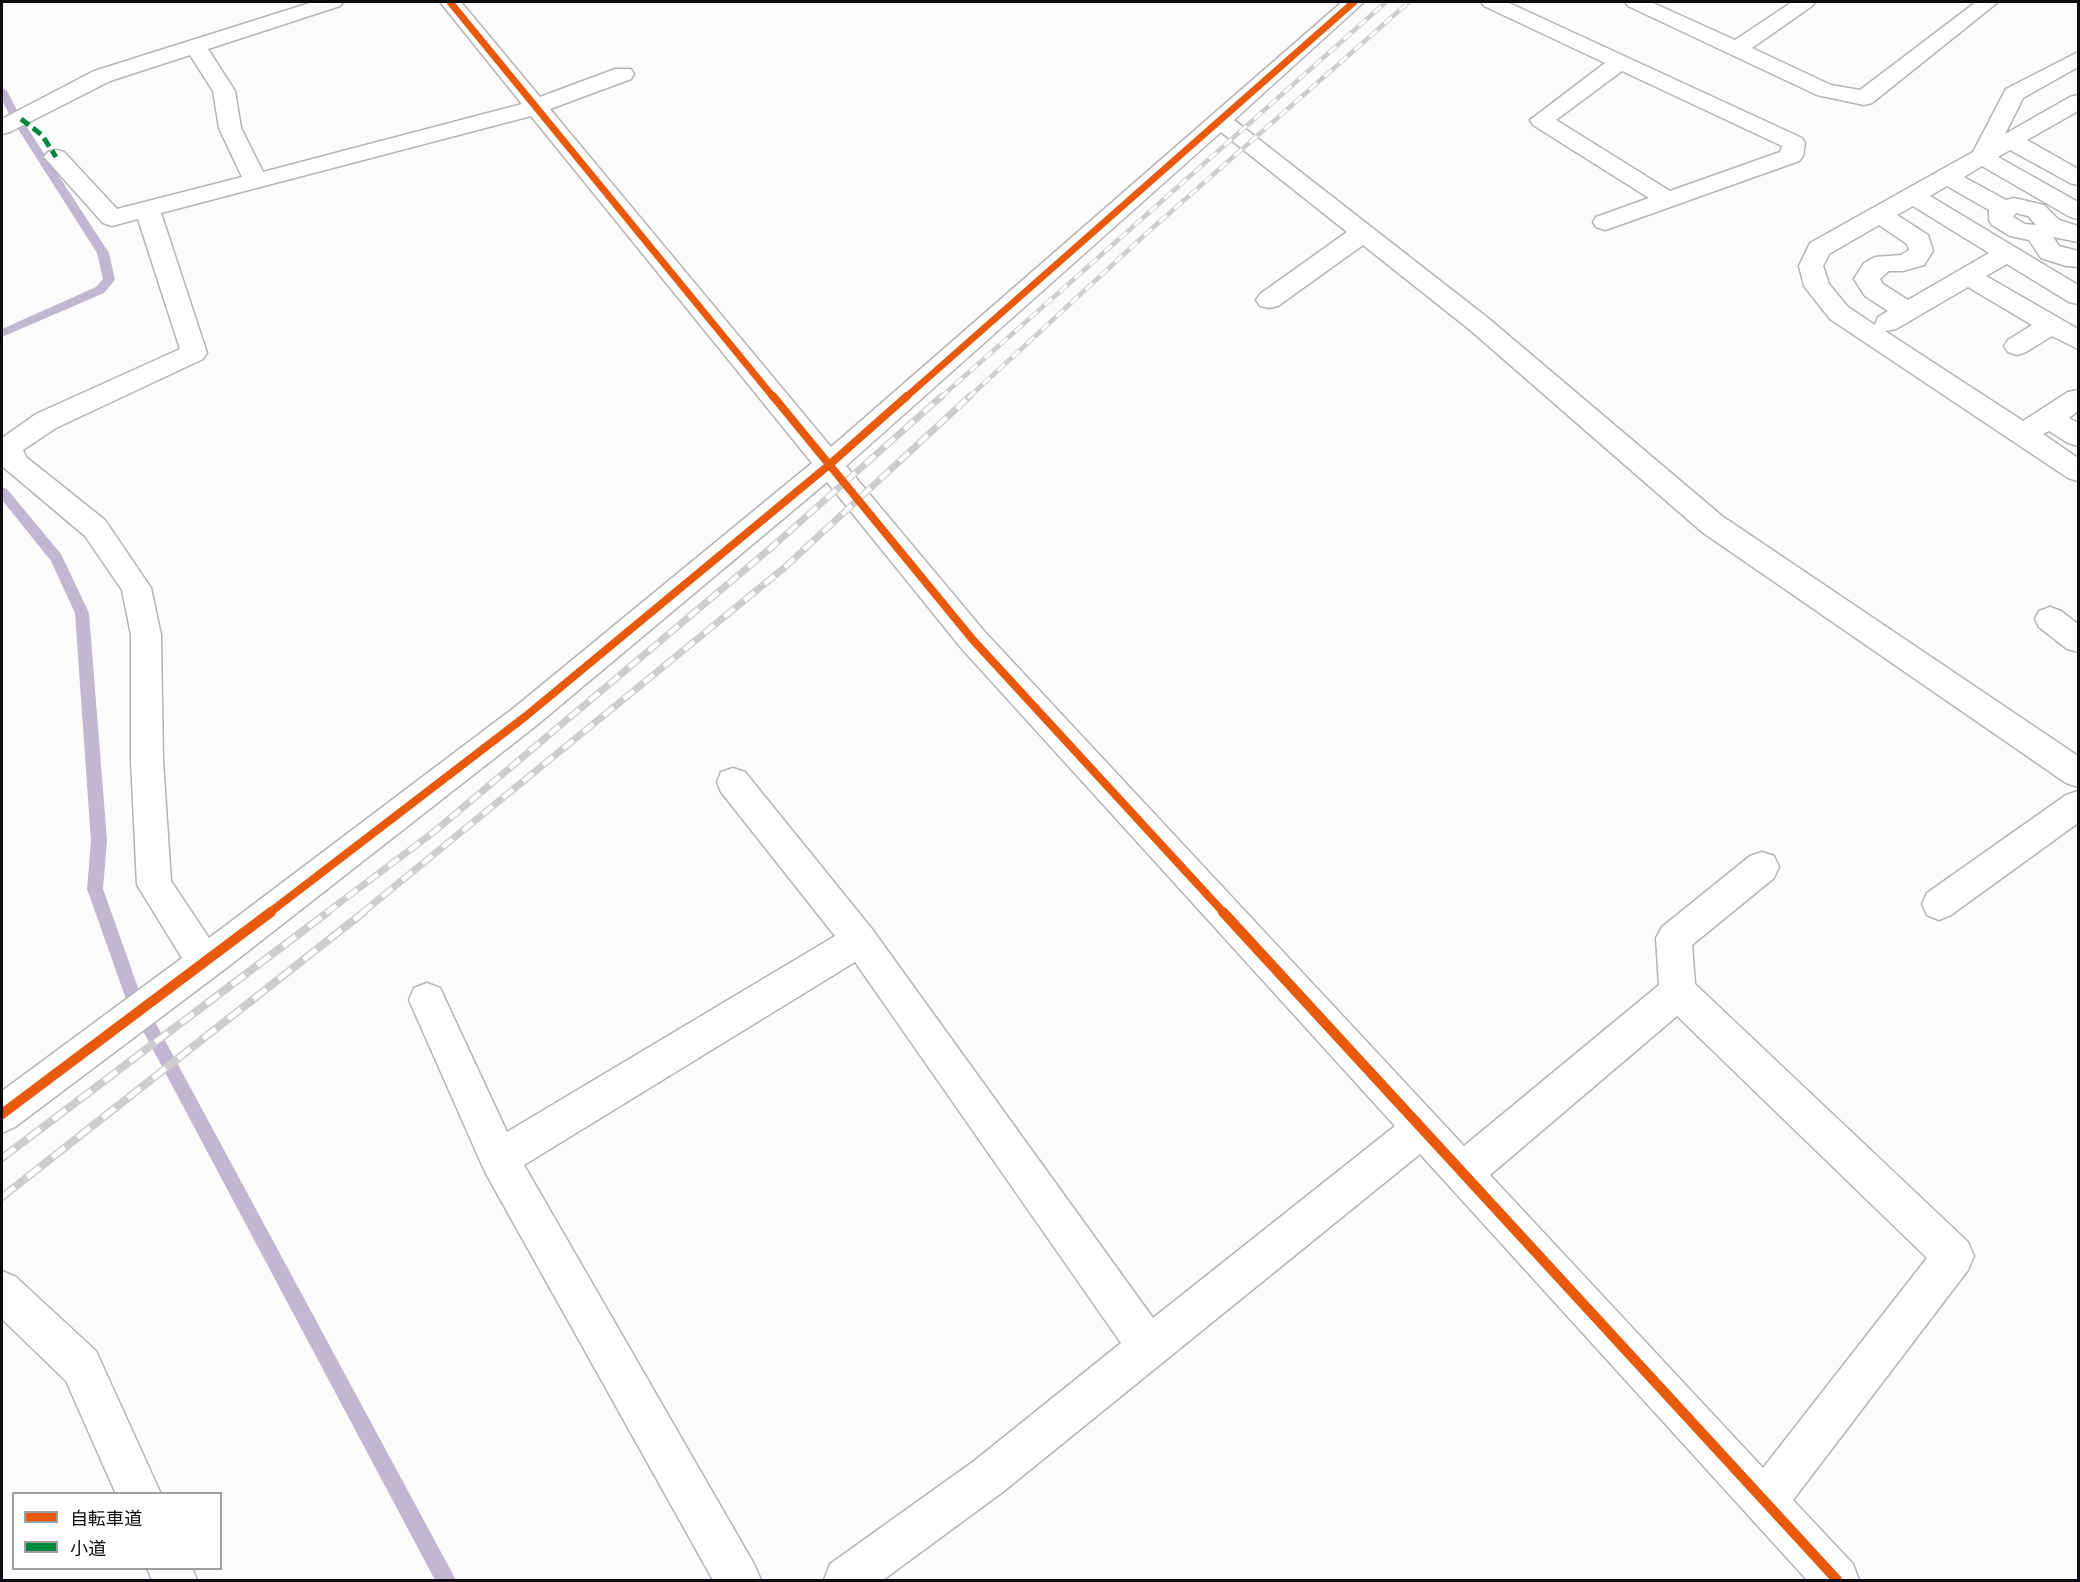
<!DOCTYPE html>
<html>
<head>
<meta charset="utf-8">
<style>
  body { margin:0 }
  #map { position:relative; width:2080px; height:1582px; overflow:hidden; background:#fcfcfd; font-family:"IBM Plex Sans","Noto Sans JP",sans-serif }
  canvas { display:block }
  .frame { position:absolute; inset:0; border:3px solid #0d0b0f; pointer-events:none }
  .legend { position:absolute; left:12px; top:1492px; width:210px; height:78px; box-sizing:border-box; background:#fff; border:2px solid #9e9d9f; margin:0; padding:8px 10px; list-style:none; font-size:18px; color:#0d0b0f }
  .legend li { display:flex; align-items:center; gap:12px; height:30px }
  .legend b { width:30px; border:2px solid #9e9d9f }
</style>
</head>
<body>
<div id="map">
<canvas width="2080" height="1582"></canvas>
<div class="frame"></div>
<ul class="legend">
<li><b style="height:8px;background:#e8590c"></b>自転車道</li>
<li><b style="height:8px;background:#00873e"></b>小道</li>
</ul>
</div>
<script>
const context = document.querySelector('canvas').getContext('2d');
context.lineJoin = 'round';
const shape = rows => new Path2D(rows.map(r => 'M' + r).join(''));
function fill(path, color) { context.fillStyle = color; context.fill(path, 'evenodd'); }
function trace(path, color, width, dash) { context.strokeStyle = color; context.lineWidth = width; context.lineCap = dash ? 'butt' : 'round'; context.setLineDash(dash || []); context.stroke(path); }
fill(shape([
  [2,88,7,91,21,118,109,253,115,280,104,293,2,337,2,329,96,287,103,279,97,253,11,118,2,100,2,88],
  [2,487,7,489,61,554,89,613,107,841,103,889,141,996,456,1580,435,1580,126,999,87,889,91,841,75,613,51,561,2,500,2,487]
]), '#c1b7d0');
const minor = shape([
  [313,2,343,2,340,6,208,49,235,91,241,128,263,172,522,104,440,2,461,2,540,97,615,69,631,69,634,74,631,79,550,109,831,447,1342,2,1364,2,1234,120,1488,318,1722,516,2078,756,2078,787,2066,783,1702,532,1470,330,1363,245,1278,306,1269,308,1260,306,1256,300,1260,294,1347,232,1221,132,846,466,984,631,1464,1146,1659,985,1656,938,1662,927,1750,856,1762,852,1774,856,1779,867,1774,878,1692,945,1695,984,1968,1242,1974,1256,1968,1270,1793,1500,1853,1564,1859,1580,1807,1580,1420,1154,1004,1491,883,1580,824,1580,830,1564,974,1461,1121,1343,855,962,524,1165,754,1564,761,1580,713,1580,485,1172,409,1000,414,988,427,983,440,988,507,1132,835,936,721,792,717,782,721,772,733,768,745,772,872,929,1153,1318,1395,1126,962,649,827,482,537,725,229,966,15,1127,2,1133,2,1091,182,958,137,885,131,761,131,635,122,590,85,536,2,466,2,438,36,414,180,349,138,219,112,226,103,223,44,157,48,152,56,150,64,152,117,209,242,177,219,128,213,91,190,55,110,81,10,132,2,134,2,119,94,71,313,2],
  [531,116,812,463,515,707,209,938,171,881,163,761,161,635,151,588,105,520,26,457,23,450,56,428,203,359,207,353,161,213,531,116],
  [1677,1016,1927,1258,1763,1468,1490,1175,1677,1016],
  [1481,2,1507,2,1802,138,1805,143,1803,156,1799,161,1614,227,1605,230,1596,227,1593,222,1596,217,1649,198,1533,125,1530,120,1605,63,1484,6,1481,2],
  [1622,71,1782,146,1780,152,1670,191,1556,120,1622,71],
  [1625,2,1651,2,1735,40,1792,2,1815,2,1812,6,1752,48,1831,85,1860,90,1976,2,1998,2,1872,103,1864,105,1817,95,1628,6,1625,2],
  [2078,52,2078,67,2023,98,2005,134,2070,97,2078,95,2078,111,2027,140,2078,169,2078,185,2070,183,2010,150,1998,157,2078,202,2078,219,2070,217,1982,166,1964,177,2006,200,2014,198,2044,205,2059,220,2078,226,2078,242,2053,237,2059,246,2078,251,2078,267,2066,266,2041,258,2029,240,2010,236,1992,225,1989,220,1989,210,1947,186,1930,196,2078,285,2078,304,2069,302,2007,264,1986,276,2078,329,2078,349,2052,336,2026,352,2017,355,2008,352,2004,346,2008,340,2032,325,1968,287,1896,329,1885,331,2023,421,2068,392,2078,390,2078,411,2069,418,2078,423,2078,446,2068,443,2049,431,2043,434,2078,458,2078,481,2068,478,1830,319,1804,286,1799,266,1810,243,1973,152,2006,89,2078,52],
  [1913,206,1989,253,1908,300,1883,284,1880,279,1889,271,1903,271,1924,265,1933,251,1928,235,1897,215,1913,206],
  [2016,213,2028,216,2036,225,2025,224,2013,217,2016,213],
  [1879,225,1907,244,1909,250,1901,255,1875,257,1864,263,1854,279,1865,296,1888,311,1878,317,1875,325,1848,307,1829,284,1823,266,1829,254,1879,225],
  [2050,607,2061,611,2078,624,2078,652,2067,649,2039,627,2035,619,2039,611,2050,607],
  [2078,791,2078,823,1951,915,1939,920,1927,915,1922,904,1927,893,2066,795,2078,791],
  [2,1271,16,1277,96,1351,161,1494,116,1494,66,1381,2,1319,2,1271],
  [147,1568,192,1568,197,1580,152,1580,147,1568]
]);
trace(minor, '#b4b3b6', 3);
fill(minor, '#fff');
const railFar2 = shape([
  [940,398,1386,2],
  [968,398,1148,232,1409,2]
]);
const railFar1 = shape([
  [326,913,435,831,773,546,942,396],
  [362,913,784,568,970,396]
]);
const rail = shape([
  [2,1158,328,912],
  [2,1197,364,912]
]);
trace(railFar2, '#cdcdce', 4.5);
trace(railFar1, '#cdcdce', 7);
trace(rail, '#cdcdce', 8);
trace(railFar2, '#fff', 3, [10]);
trace(railFar1, '#fff', 4.5, [13]);
trace(rail, '#fff', 5, [16]);
trace(shape([
  [21,119,42,135,56,157]
]), '#00873e', 5, [10, 5]);
trace(shape([
  [450,2,774,398],
  [905,398,1354,2]
]), '#e8590c', 7);
trace(shape([
  [773,396,973,640,1224,913],
  [269,913,526,716,829,465,907,396]
]), '#e8590c', 8);
trace(shape([
  [1223,912,1837,1580],
  [2,1114,271,912]
]), '#e8590c', 10);
</script>
</body>
</html>
